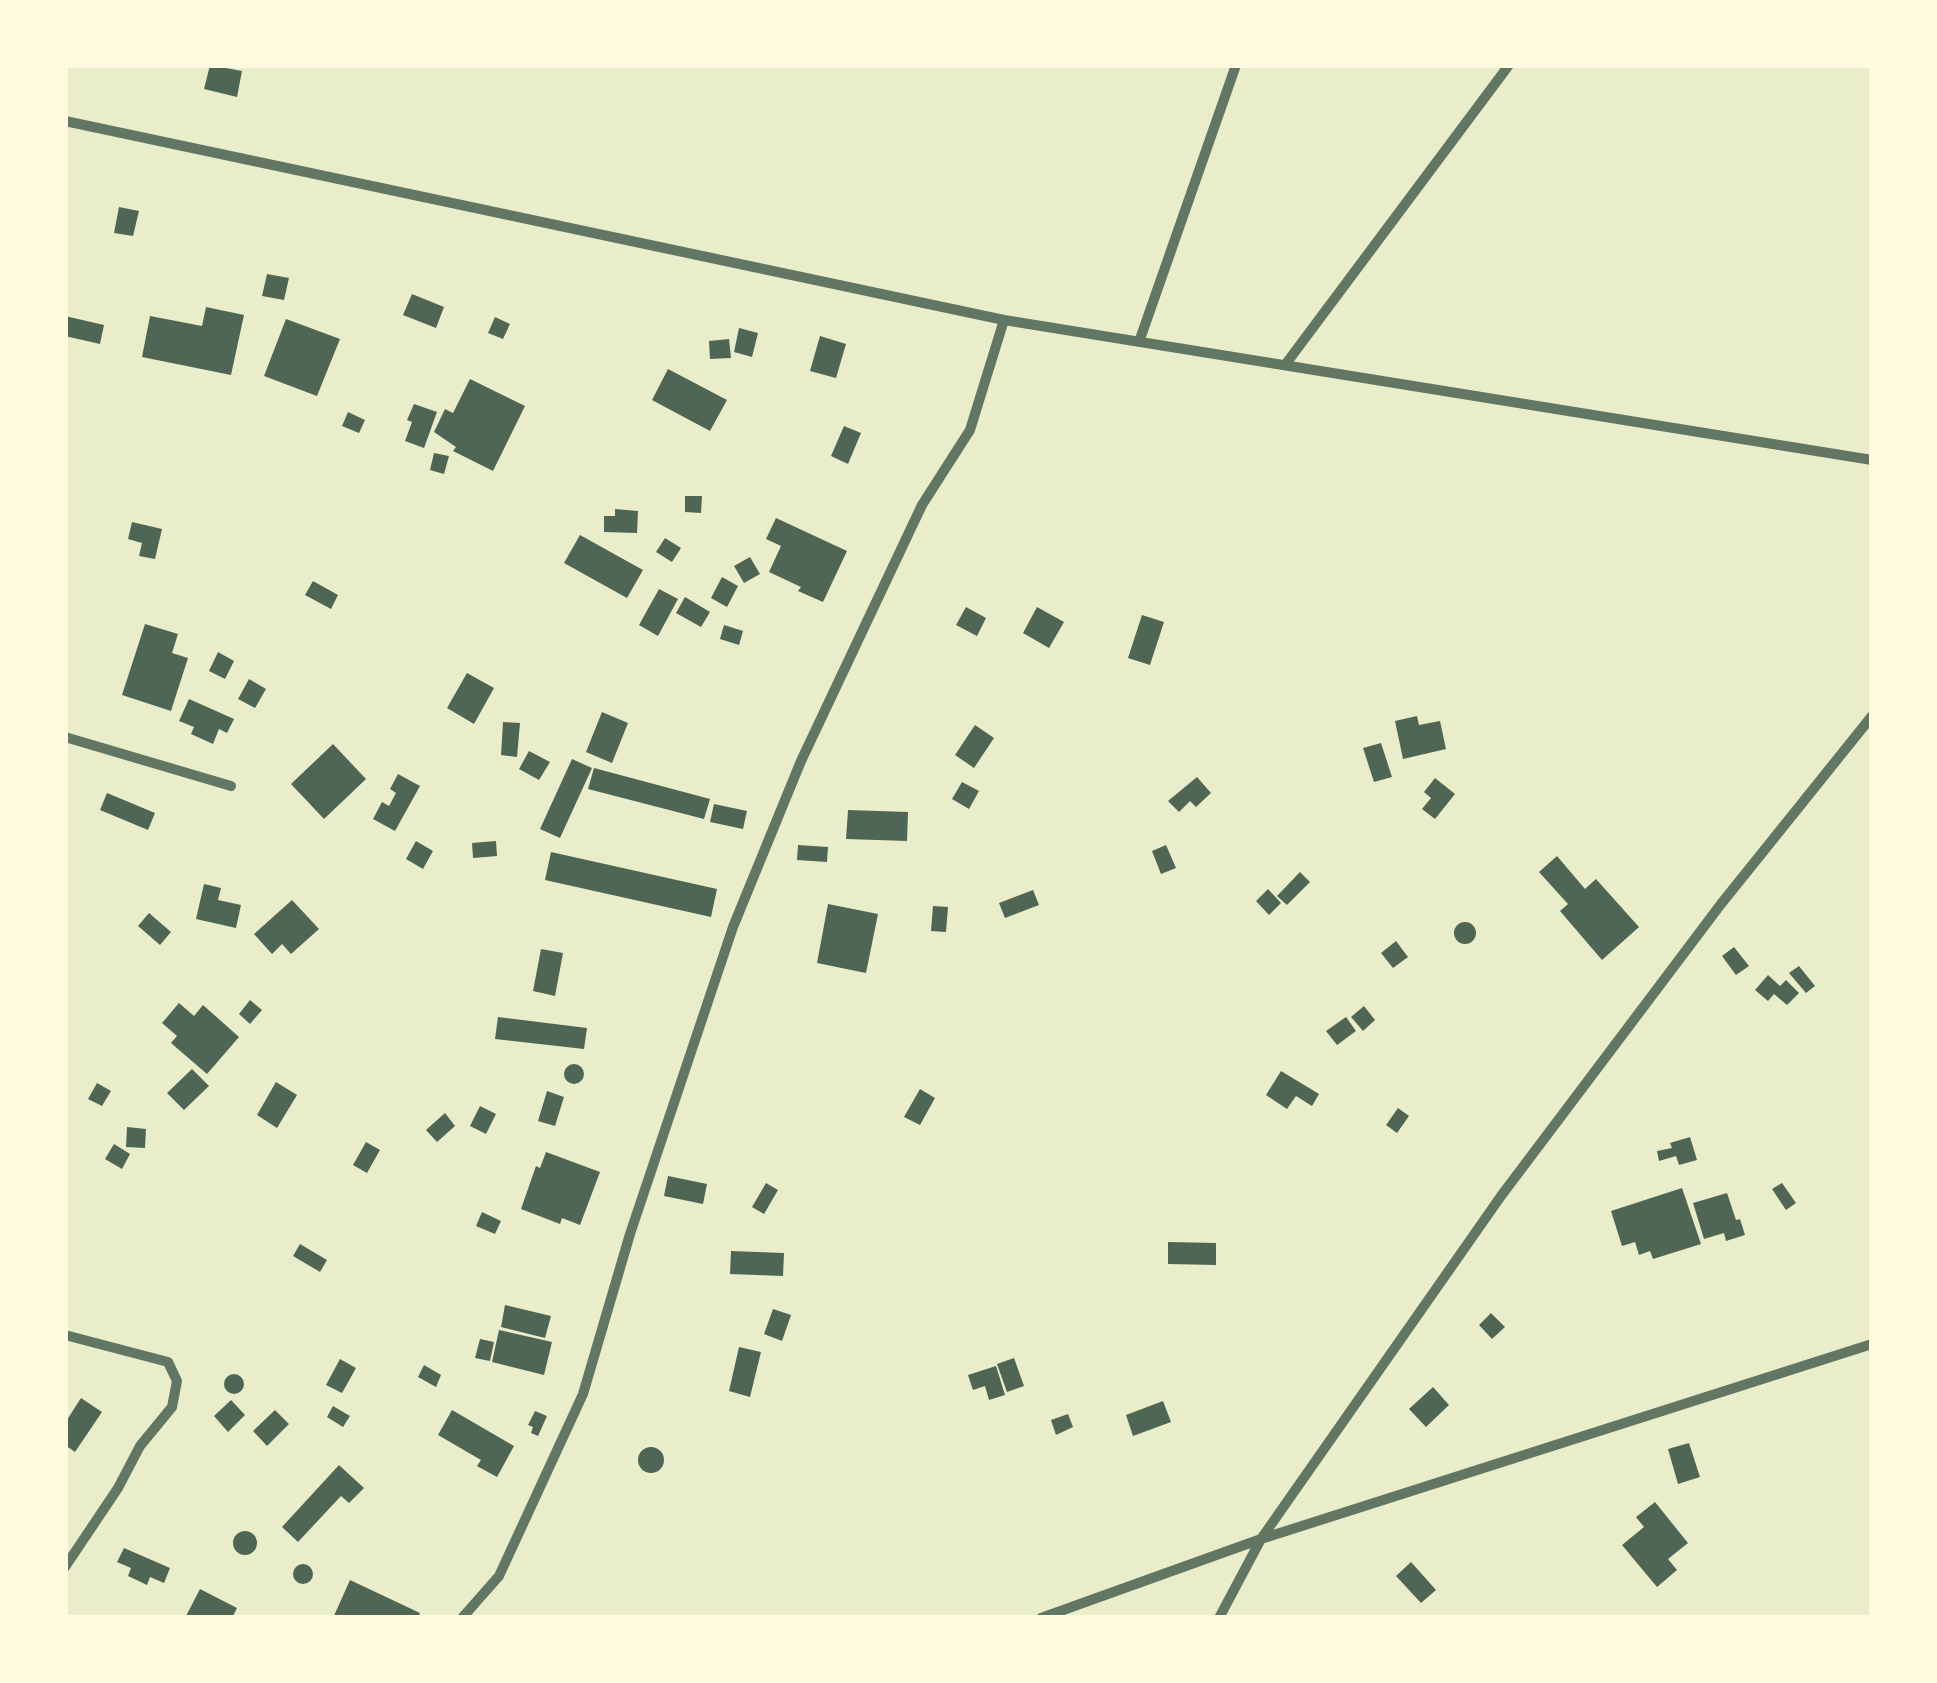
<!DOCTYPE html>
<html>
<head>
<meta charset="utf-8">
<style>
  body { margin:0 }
  #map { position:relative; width:1937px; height:1683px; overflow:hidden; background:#e9edc9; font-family:Quicksand,sans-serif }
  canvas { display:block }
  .frame { position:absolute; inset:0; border:68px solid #fefae0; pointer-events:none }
</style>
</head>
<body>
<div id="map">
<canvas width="1937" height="1683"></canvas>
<div class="frame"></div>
</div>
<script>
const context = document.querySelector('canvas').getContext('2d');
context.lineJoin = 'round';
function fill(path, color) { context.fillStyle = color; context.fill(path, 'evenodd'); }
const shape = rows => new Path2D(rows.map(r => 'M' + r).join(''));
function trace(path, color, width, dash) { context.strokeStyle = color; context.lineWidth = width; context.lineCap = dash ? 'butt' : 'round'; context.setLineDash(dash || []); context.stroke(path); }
fill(shape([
  [210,65,242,71,237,97,204,89],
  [119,207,139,211,133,236,114,233],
  [267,274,289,278,284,300,262,296],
  [412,294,444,307,436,328,403,315],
  [206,307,244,315,231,375,142,357,150,316,202,326],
  [65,316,104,325,100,344,65,336],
  [495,317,510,324,503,339,488,333],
  [286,319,340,339,317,396,264,376],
  [739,328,758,333,752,357,734,352],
  [820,336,846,344,836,378,810,371],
  [729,339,731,358,710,359,709,341],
  [668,369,727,400,710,431,652,400],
  [470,379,525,406,493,471,453,451,456,447,434,432,445,409,453,413],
  [414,404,437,412,424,448,405,441,412,422,407,420],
  [348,412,365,420,359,433,342,426],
  [844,426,861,433,848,464,831,456],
  [434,453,449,456,444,474,430,470],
  [685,496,702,496,701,513,685,512],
  [615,509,638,511,637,533,604,532,604,516,615,516],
  [776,518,847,551,823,602,798,591,801,587,769,572,781,546,766,539],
  [132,522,162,529,155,559,139,556,142,543,128,539],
  [580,535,643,570,627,598,564,563],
  [665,538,681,548,672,562,656,552],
  [750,557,760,574,744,583,734,566],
  [722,577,738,586,727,607,711,598],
  [313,581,338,595,331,609,305,595],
  [659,589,678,599,658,636,639,625],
  [685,597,710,612,701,627,676,613],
  [966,607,986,618,977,636,956,625],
  [1037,607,1064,622,1049,648,1023,633],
  [1142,615,1164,622,1150,665,1128,658],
  [145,624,178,634,172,653,188,658,171,711,122,695],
  [724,625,743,631,739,645,720,639],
  [218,652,234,661,225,679,209,671],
  [467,673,494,688,474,724,447,708],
  [249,679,266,689,255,708,238,699],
  [189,699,234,719,227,733,219,729,213,744,191,734,194,727,179,721],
  [602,712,628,723,612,763,586,752],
  [1417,716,1419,725,1440,721,1446,749,1403,759,1395,721],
  [503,722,520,723,517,757,501,755],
  [975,725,994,738,974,768,955,755],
  [1381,743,1392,777,1374,782,1363,748],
  [333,744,366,779,324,819,291,784],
  [529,751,550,762,539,780,519,769],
  [572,759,592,768,560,838,540,829],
  [594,768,710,799,704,819,588,789],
  [398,774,420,786,395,831,373,819,382,802,389,806,396,793,390,789],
  [1197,777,1211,793,1196,807,1190,801,1179,812,1168,801],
  [1435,778,1455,794,1435,819,1422,809,1431,798,1424,792],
  [962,782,979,791,969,809,952,799],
  [107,793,155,813,148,830,100,810],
  [714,804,747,811,743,829,710,822],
  [848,810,908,812,907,841,846,839],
  [416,841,433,851,423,869,406,859],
  [496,841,497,856,473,858,472,843],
  [798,845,828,847,827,862,797,860],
  [1166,845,1176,868,1161,874,1152,851],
  [551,852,717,889,711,917,545,880],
  [1557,856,1585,889,1596,879,1639,927,1602,960,1560,911,1568,904,1539,872],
  [1300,872,1310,882,1287,905,1277,896],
  [204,884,221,888,218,900,241,905,236,928,196,919],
  [1268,889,1281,903,1269,915,1256,901],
  [1033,890,1039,905,1005,918,999,903],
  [292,900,319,929,291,954,282,944,272,954,254,934],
  [828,904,878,914,866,973,817,963],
  [933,906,948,907,946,932,931,931],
  [149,913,171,932,160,945,138,926],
  '1454 933a11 11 0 1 1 22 0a11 11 0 1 1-22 0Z',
  [1396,941,1408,957,1393,968,1381,953],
  [1734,947,1749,966,1736,975,1722,956],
  [541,949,563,953,555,996,533,991],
  [1799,966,1815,986,1806,993,1789,973],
  [1768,975,1780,986,1786,980,1799,993,1787,1005,1774,994,1768,1001,1755,990],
  [250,1000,262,1010,250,1024,239,1014],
  [179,1003,194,1016,203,1005,239,1037,207,1074,171,1043,177,1036,162,1023],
  [1364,1006,1375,1020,1363,1031,1351,1017],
  [498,1017,587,1028,584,1049,495,1039],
  [1346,1017,1356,1031,1337,1045,1326,1031],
  '564 1074a10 10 0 1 1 20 0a10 10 0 1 1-20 0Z',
  [192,1069,209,1086,184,1110,167,1093],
  [1281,1071,1319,1094,1312,1106,1296,1096,1287,1109,1266,1095],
  [276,1082,297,1095,277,1128,257,1115],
  [97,1083,111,1091,102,1106,88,1099],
  [920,1089,935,1098,920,1125,904,1117],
  [547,1091,564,1097,555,1126,538,1121],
  [480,1106,496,1114,486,1134,470,1126],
  [1398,1108,1409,1116,1397,1133,1386,1125],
  [445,1113,455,1126,437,1142,426,1130],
  [127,1127,146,1129,145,1148,126,1147],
  [1690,1137,1697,1160,1679,1165,1676,1156,1659,1161,1657,1151,1672,1148,1670,1143],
  [366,1142,380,1150,367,1173,353,1165],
  [114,1144,130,1154,122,1169,105,1159],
  [546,1152,600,1172,580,1225,562,1218,560,1224,521,1209,536,1166,540,1168],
  [668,1176,707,1184,703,1204,664,1196],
  [766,1183,778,1190,764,1214,752,1207],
  [1782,1183,1796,1203,1786,1210,1772,1189],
  [1682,1188,1701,1244,1653,1259,1650,1251,1639,1255,1635,1242,1622,1246,1611,1211],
  [1727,1193,1736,1220,1740,1219,1745,1235,1726,1241,1724,1233,1704,1239,1693,1203],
  [482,1212,501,1221,495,1234,476,1226],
  [1168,1242,1216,1243,1216,1265,1168,1264],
  [300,1244,327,1260,320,1272,293,1256],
  [731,1251,784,1253,783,1276,730,1274],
  [505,1305,551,1316,545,1338,501,1327],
  [773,1309,791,1315,782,1341,764,1334],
  [1491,1313,1505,1327,1492,1339,1479,1325],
  [499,1330,552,1342,544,1375,492,1362],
  [480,1339,494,1342,490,1361,475,1358],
  [739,1347,761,1352,750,1397,729,1391],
  [1014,1358,1024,1386,1007,1392,997,1364],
  [340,1359,356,1368,342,1393,326,1385],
  [424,1365,441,1375,436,1387,418,1377],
  [996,1366,1005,1395,989,1400,985,1386,973,1390,968,1375],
  '224 1384a10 10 0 1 1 20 0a10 10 0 1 1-20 0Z',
  [1433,1387,1449,1405,1426,1427,1409,1409],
  [81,1398,102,1412,75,1452,65,1445,65,1423],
  [231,1400,245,1415,228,1432,214,1416],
  [1163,1401,1171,1422,1133,1436,1126,1415],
  [333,1406,350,1416,343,1427,327,1417],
  [275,1410,289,1424,267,1446,253,1431],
  [452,1410,514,1446,497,1477,477,1466,481,1460,438,1435],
  [535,1411,547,1416,538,1436,531,1433,533,1427,528,1425],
  [1068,1414,1073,1427,1056,1435,1051,1420],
  [1689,1443,1700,1477,1678,1484,1668,1449],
  '638 1460a13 13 0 1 1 26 0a13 13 0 1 1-26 0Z',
  [339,1465,364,1488,349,1503,341,1496,298,1542,282,1527],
  [1655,1502,1688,1543,1668,1559,1677,1570,1657,1587,1622,1545,1644,1527,1636,1517],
  '233 1543a12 12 0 1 1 24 0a12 12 0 1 1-24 0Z',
  [124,1548,170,1568,164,1583,150,1577,147,1585,128,1576,131,1568,117,1562],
  [1411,1562,1436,1590,1421,1603,1396,1576],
  '293 1574a10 10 0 1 1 20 0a10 10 0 1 1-20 0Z',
  [350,1580,420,1613,418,1618,333,1618],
  [200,1589,237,1608,232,1618,185,1618]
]), '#4f6655');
trace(shape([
  [65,121,1004,320,1872,460],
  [1139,342,1236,65],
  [1285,365,1509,65],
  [65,737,231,786],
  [65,1335,168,1362,177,1381,172,1407,140,1446,118,1488,65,1567],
  [462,1618,499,1576,583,1394,630,1234,733,927,801,761,922,505,970,430,1004,320],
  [1041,1618,1261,1539,1872,1344],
  [1219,1618,1261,1539,1501,1196,1721,904,1872,716]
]), '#617663', 10);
</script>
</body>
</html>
